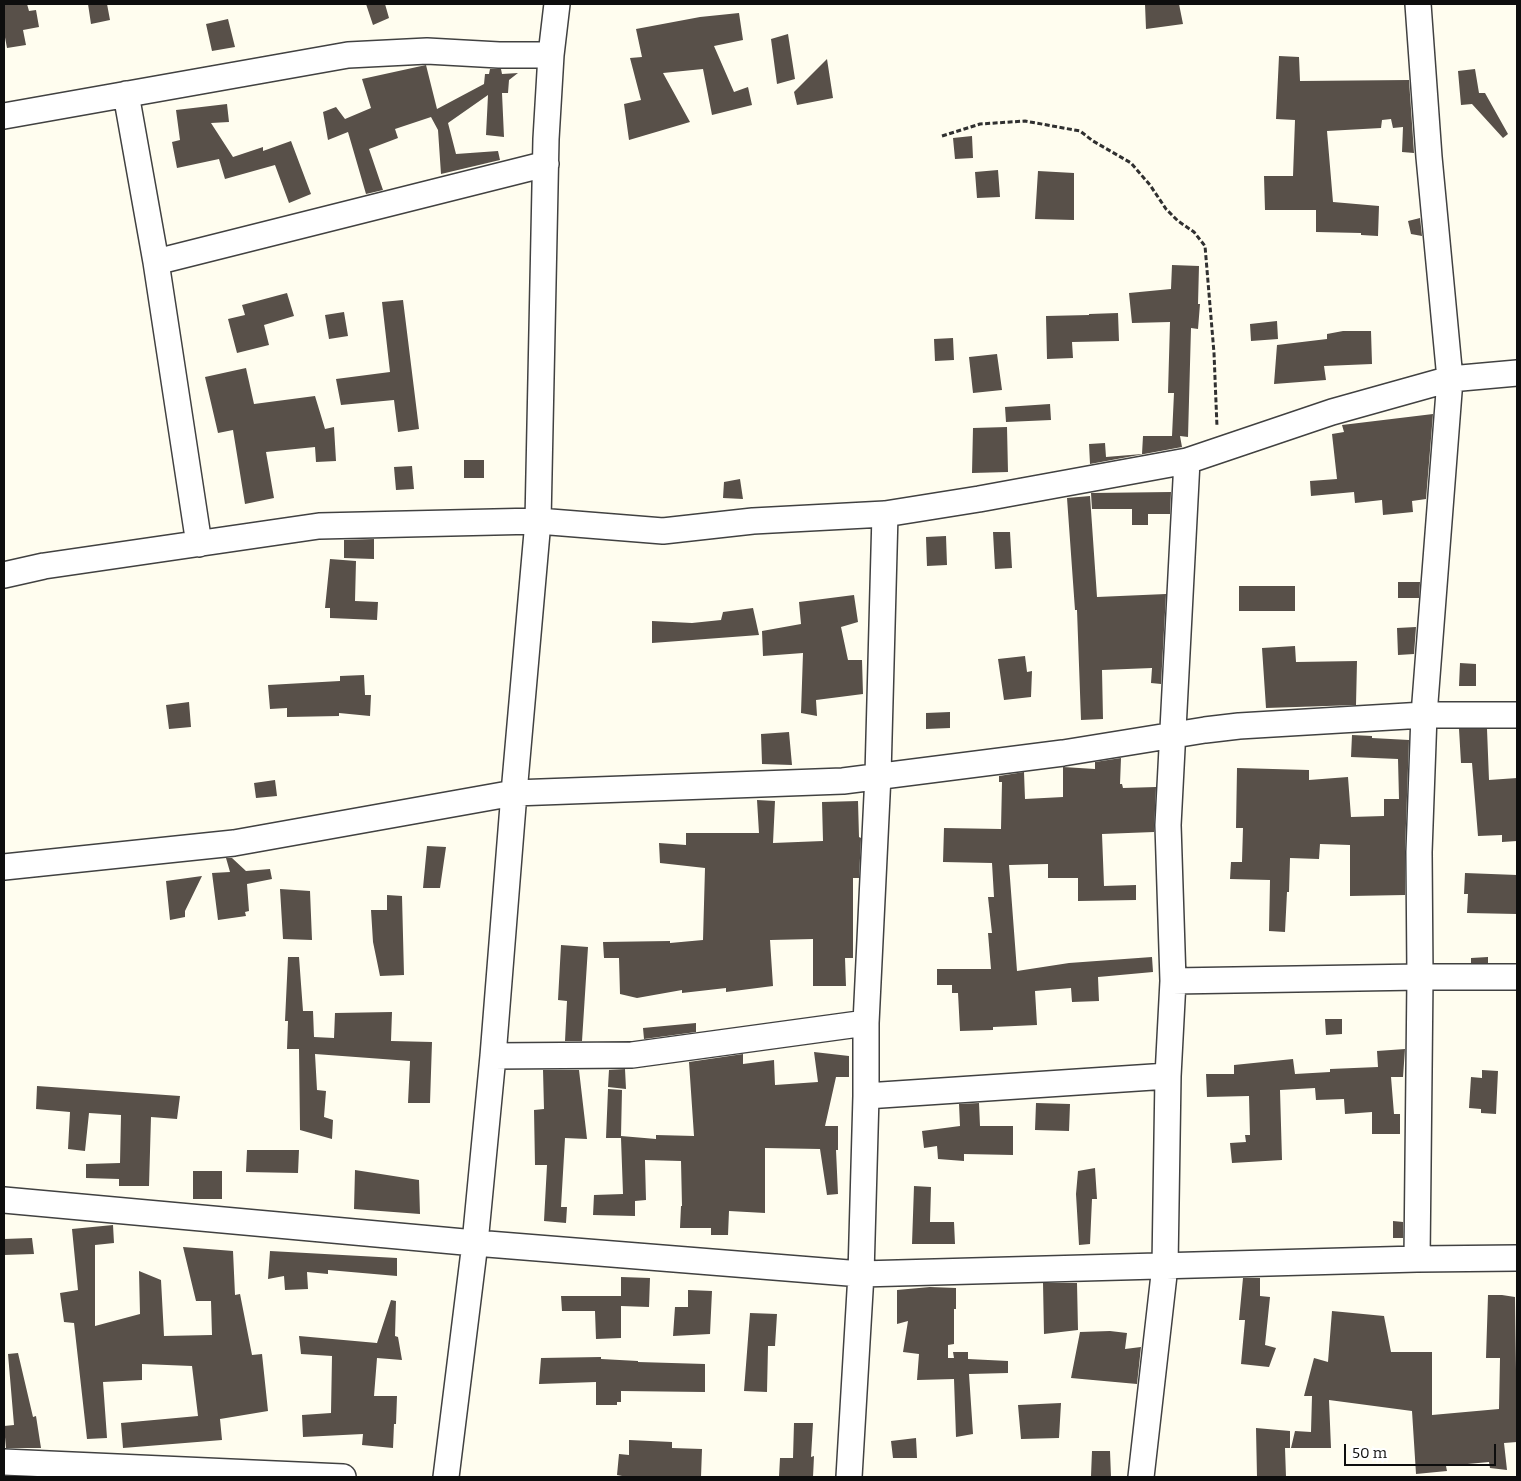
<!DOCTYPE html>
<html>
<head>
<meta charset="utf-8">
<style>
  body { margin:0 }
  #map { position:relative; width:1521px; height:1481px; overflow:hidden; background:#fffdef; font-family:Bitter,serif }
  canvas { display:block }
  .frame { position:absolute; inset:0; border:5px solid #0e0e0e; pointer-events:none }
  .scale { position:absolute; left:1344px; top:1444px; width:152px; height:22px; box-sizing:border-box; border:2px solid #0e0e0e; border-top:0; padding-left:6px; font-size:15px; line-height:18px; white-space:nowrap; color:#0e0e0e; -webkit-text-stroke:4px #fff; paint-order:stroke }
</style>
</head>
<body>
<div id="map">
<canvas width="1521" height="1481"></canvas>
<div class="frame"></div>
<div class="scale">50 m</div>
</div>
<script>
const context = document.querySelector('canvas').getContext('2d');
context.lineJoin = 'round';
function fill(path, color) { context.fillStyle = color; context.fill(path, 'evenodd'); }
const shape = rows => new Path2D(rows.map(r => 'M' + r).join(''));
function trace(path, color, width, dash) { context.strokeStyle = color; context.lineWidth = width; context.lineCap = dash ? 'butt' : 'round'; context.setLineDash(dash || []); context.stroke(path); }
fill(shape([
  [4,4,27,4,29,11,36,10,39,27,23,30,26,45,7,48,4,32],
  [88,4,107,4,110,20,91,24],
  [366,4,385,4,389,18,373,25],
  [1145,4,1179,4,1183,24,1146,29],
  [739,13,743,40,714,46,734,92,748,87,752,105,712,115,703,69,663,73,690,122,629,140,624,104,641,100,630,58,642,57,636,29,700,17],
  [228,19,235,47,212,51,206,24],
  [788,34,795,79,777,84,771,39],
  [1279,56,1299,57,1300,81,1409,80,1414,153,1402,152,1403,127,1393,128,1391,119,1382,120,1381,128,1327,131,1333,202,1379,206,1378,236,1361,235,1361,233,1316,232,1316,210,1265,210,1264,176,1293,176,1295,120,1276,119],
  [827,59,833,98,797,105,794,92],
  [426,65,437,109,484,84,485,74,489,74,490,69,501,69,502,74,518,73,509,80,508,93,502,93,504,137,486,135,488,95,448,123,456,154,498,151,500,160,441,174,438,130,431,117,395,129,398,138,369,149,383,190,366,194,348,132,328,140,323,112,336,107,345,119,371,108,362,79],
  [1475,69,1479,93,1485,93,1508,134,1503,138,1472,104,1461,105,1458,71],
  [227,104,229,122,211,123,233,157,263,147,263,151,291,141,311,194,289,203,275,165,225,179,219,159,177,168,172,142,180,140,176,110],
  [972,136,973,158,955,159,953,138],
  [998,170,1000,197,977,198,975,172],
  [1038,171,1074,173,1074,220,1035,219],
  [1420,218,1422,236,1411,234,1408,221],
  [1172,265,1199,266,1198,304,1200,304,1198,329,1191,328,1188,437,1180,436,1182,447,1090,464,1089,444,1105,443,1106,457,1142,454,1143,436,1174,436,1172,436,1174,393,1168,393,1170,322,1132,323,1129,293,1171,289],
  [287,293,294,316,264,325,269,345,237,353,228,319,245,315,242,305],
  [403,300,419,429,398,432,394,400,341,405,336,379,390,372,382,302],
  [344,312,348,336,329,339,325,315],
  [1118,313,1119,341,1072,342,1073,358,1047,359,1046,316,1089,315,1089,314],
  [1277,321,1278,339,1251,341,1250,324],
  [1343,331,1371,331,1372,364,1324,366,1326,380,1274,384,1277,345,1327,339,1327,334],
  [953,338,954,360,935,361,934,339],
  [997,354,1002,390,973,393,969,357],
  [246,368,254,404,315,396,325,429,334,427,336,461,316,462,315,447,266,452,274,498,245,504,233,430,218,433,205,377],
  [1050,404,1051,420,1006,422,1005,407],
  [1433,414,1426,499,1412,501,1413,512,1383,515,1382,500,1355,503,1354,492,1311,496,1310,481,1337,479,1332,434,1344,432,1342,425],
  [1007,427,1008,472,972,473,973,428],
  [464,460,484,460,484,478,464,478],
  [412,466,414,489,396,490,394,467],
  [740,479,743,499,723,498,724,482],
  [1171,492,1170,514,1148,514,1148,525,1132,525,1132,509,1092,509,1091,493],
  [1090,496,1097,597,1166,594,1161,684,1151,683,1152,668,1102,670,1103,719,1081,720,1077,610,1075,610,1067,498],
  [993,532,1010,532,1012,568,995,569],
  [946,536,947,565,927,566,926,537],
  [374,539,374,559,344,558,344,540],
  [330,559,356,561,355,601,378,602,377,620,330,618,330,608,325,608],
  [1398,582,1420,582,1419,598,1398,598],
  [1239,586,1295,586,1295,611,1239,611],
  [854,595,858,622,841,627,848,660,862,660,863,694,816,700,817,716,801,713,803,653,763,656,762,631,801,624,799,602],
  [753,608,759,635,652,643,652,621,692,623,721,620,723,612],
  [1416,627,1414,654,1398,655,1397,628],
  [1295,646,1296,662,1357,661,1356,705,1266,708,1262,648],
  [1025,656,1027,672,1032,671,1031,697,1004,700,998,659],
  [1460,663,1476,664,1476,686,1459,686],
  [364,675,365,695,371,695,370,716,339,713,339,716,287,717,287,708,270,709,268,685,340,681,340,676],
  [189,702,191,727,169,729,166,705],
  [950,712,950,728,926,729,926,713],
  [1459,729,1487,729,1489,780,1517,778,1517,841,1502,842,1502,835,1478,836,1472,763,1461,763],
  [789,732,792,765,762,764,761,734],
  [1352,735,1372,736,1372,738,1409,740,1405,851,1405,895,1350,896,1350,845,1320,844,1319,859,1290,858,1289,892,1287,892,1285,932,1269,931,1270,880,1230,879,1231,862,1242,862,1243,828,1236,828,1237,768,1309,770,1309,780,1348,777,1351,817,1384,816,1384,799,1399,799,1398,759,1351,757],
  [1121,758,1120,784,1122,784,1123,788,1156,787,1154,832,1102,834,1104,886,1136,885,1136,900,1078,901,1078,878,1048,878,1048,864,1009,865,1017,971,1069,963,1152,957,1153,972,1098,977,1099,1001,1072,1002,1071,988,1035,991,1037,1025,993,1027,993,1030,960,1031,958,993,952,993,952,985,937,985,937,969,991,969,988,933,992,933,988,897,994,897,992,863,943,862,944,828,1001,829,1002,782,999,782,999,776,1024,772,1025,799,1063,797,1063,767,1095,769,1095,762],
  [275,780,277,796,256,798,254,783],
  [757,800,775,801,773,843,823,841,822,802,858,801,859,837,861,838,859,878,853,878,853,958,845,958,846,986,813,986,813,939,770,940,773,986,726,992,726,988,682,993,682,990,637,998,620,994,619,958,604,958,603,942,670,941,670,943,703,940,705,868,660,863,659,843,686,845,686,833,759,833],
  [427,846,446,847,440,888,423,888],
  [226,858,232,858,246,871,270,869,272,879,247,884,249,911,245,912,246,916,218,920,212,873,230,872],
  [1465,873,1517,875,1517,914,1467,913,1468,894,1464,894],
  [202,876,185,911,185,917,170,920,166,881],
  [280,889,310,891,312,940,283,939],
  [387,895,402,896,404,975,380,976,373,942,371,910,387,910],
  [561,945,588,947,582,1041,565,1041,567,1001,558,1000],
  [288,957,299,957,303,1011,313,1011,314,1037,334,1038,335,1013,392,1012,391,1041,432,1042,430,1103,408,1103,410,1061,315,1054,317,1090,326,1091,324,1117,333,1120,332,1139,300,1130,299,1049,287,1049,288,1021,285,1021],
  [1488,957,1488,963,1471,963,1471,958],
  [1325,1019,1342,1019,1342,1034,1326,1035],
  [696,1023,696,1032,644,1039,643,1028],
  [1405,1049,1403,1077,1391,1077,1394,1114,1400,1114,1400,1134,1372,1134,1372,1112,1345,1114,1344,1099,1316,1100,1315,1088,1280,1090,1282,1160,1232,1163,1230,1143,1246,1142,1245,1135,1250,1135,1249,1096,1207,1097,1206,1074,1234,1074,1234,1065,1293,1059,1295,1074,1330,1072,1330,1069,1378,1067,1377,1051],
  [814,1052,849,1056,849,1077,836,1077,825,1126,838,1126,838,1150,836,1150,838,1194,827,1195,820,1149,765,1148,765,1213,729,1211,728,1235,711,1235,711,1228,680,1228,681,1206,682,1206,681,1161,645,1160,646,1200,635,1201,635,1216,593,1215,594,1195,623,1194,621,1138,606,1138,608,1089,622,1090,621,1136,656,1139,656,1135,694,1136,689,1062,743,1054,743,1064,774,1060,775,1085,818,1082],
  [625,1069,626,1089,608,1087,609,1070],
  [543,1070,579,1070,587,1139,565,1138,561,1207,567,1207,566,1223,544,1221,547,1165,535,1165,534,1110,544,1109],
  [1482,1070,1498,1071,1496,1114,1481,1113,1481,1109,1469,1108,1471,1077,1482,1078],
  [37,1086,180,1096,177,1119,151,1117,149,1186,119,1186,119,1179,86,1178,86,1164,120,1163,121,1115,89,1113,85,1151,68,1149,70,1112,36,1109],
  [979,1103,980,1126,1013,1126,1013,1155,964,1154,964,1161,938,1159,937,1146,924,1148,922,1131,960,1126,959,1104],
  [1036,1103,1070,1104,1069,1131,1035,1130],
  [247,1150,299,1150,298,1173,246,1172],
  [1095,1168,1097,1199,1092,1199,1090,1244,1079,1245,1076,1194,1078,1171],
  [355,1170,419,1180,420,1214,354,1209],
  [193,1171,222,1171,222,1199,193,1199],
  [914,1186,931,1187,930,1222,954,1222,955,1244,912,1244],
  [1393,1221,1403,1222,1403,1238,1393,1238],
  [113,1225,114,1243,95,1245,95,1326,140,1314,139,1271,161,1280,164,1336,212,1335,211,1301,196,1301,183,1247,233,1251,235,1295,240,1294,252,1355,262,1354,268,1411,220,1419,222,1440,123,1448,121,1423,198,1416,192,1366,142,1364,142,1380,103,1382,107,1438,87,1439,74,1323,64,1322,60,1293,78,1290,72,1229],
  [32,1238,34,1254,4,1255,4,1239],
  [270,1251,397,1258,397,1276,328,1270,328,1274,307,1272,308,1289,285,1290,284,1276,268,1279],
  [621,1277,650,1278,649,1307,621,1306,621,1338,596,1339,595,1311,562,1311,561,1296,621,1296],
  [1243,1278,1260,1278,1260,1296,1270,1297,1265,1345,1276,1348,1269,1367,1241,1364,1245,1320,1239,1320],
  [1043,1283,1077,1283,1078,1330,1044,1334],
  [930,1287,956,1288,956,1309,954,1309,954,1344,948,1345,948,1358,954,1358,953,1352,968,1352,968,1359,1008,1361,1008,1373,969,1374,973,1434,956,1437,954,1379,917,1380,919,1354,903,1352,908,1321,897,1324,897,1290],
  [688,1290,712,1291,710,1334,673,1336,675,1307,688,1307],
  [1488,1295,1502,1295,1515,1297,1517,1442,1504,1443,1507,1470,1490,1468,1489,1462,1446,1466,1447,1471,1416,1474,1412,1411,1329,1400,1331,1448,1291,1448,1295,1431,1311,1432,1312,1396,1304,1396,1314,1358,1328,1362,1332,1311,1384,1316,1391,1352,1432,1352,1432,1415,1499,1409,1500,1358,1486,1358],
  [391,1300,396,1301,395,1336,398,1337,402,1360,377,1358,374,1396,397,1396,396,1424,394,1424,393,1448,362,1445,363,1434,303,1437,302,1415,331,1413,332,1356,301,1354,299,1336,377,1343],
  [750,1313,777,1314,775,1346,768,1346,767,1392,744,1391],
  [1110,1331,1127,1333,1125,1349,1141,1347,1137,1384,1071,1378,1080,1332],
  [18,1353,33,1417,36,1416,41,1448,6,1448,4,1426,14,1425,8,1354],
  [601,1357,601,1359,638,1361,638,1362,705,1364,705,1392,621,1391,621,1402,617,1402,617,1405,596,1405,596,1382,539,1384,541,1358],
  [1061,1403,1059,1438,1021,1439,1018,1405],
  [794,1423,813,1423,811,1457,814,1456,813,1477,779,1477,780,1458,793,1458],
  [1256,1428,1290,1431,1290,1448,1285,1448,1286,1477,1257,1477],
  [916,1438,917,1458,893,1458,891,1441],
  [629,1440,672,1442,672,1448,702,1449,701,1477,627,1477,617,1475,619,1454,629,1455],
  [1092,1451,1110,1451,1111,1477,1091,1476]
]), '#585049');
const minor = shape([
  [126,94,156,262,199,544],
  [4,116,348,55,427,51,499,55,551,55],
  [156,262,546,164],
  [4,575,44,566,319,526,538,521,663,531,753,521,885,514,979,499,1187,461,1332,412,1450,379,1517,373],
  [4,867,234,843,514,793,843,781,1063,753,1205,730,1239,726,1424,715,1517,715],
  [1173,981,1420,977,1517,977],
  [493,1056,632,1055,866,1023],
  [866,1096,1168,1076],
  [4,1200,475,1243,861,1274,1417,1259,1517,1258],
  [1417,1259,1420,977,1419,852,1424,715,1450,379,1429,157,1418,4],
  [4,1462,343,1477],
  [446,1477,475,1243,493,1056,514,793,538,521,546,139,551,55,557,4],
  [849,1477,861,1274,866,1096,866,1023,878,775,885,514],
  [1141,1477,1165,1266,1168,1076,1173,981,1168,825,1187,461]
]);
trace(minor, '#414141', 28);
trace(shape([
  [942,136,980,124,1025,121,1080,131,1093,141,1131,163,1150,185,1166,209,1178,221,1194,232,1205,246,1214,353,1217,427]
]), '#303030', 3, [5, 2.5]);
trace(minor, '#fff', 25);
</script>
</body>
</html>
